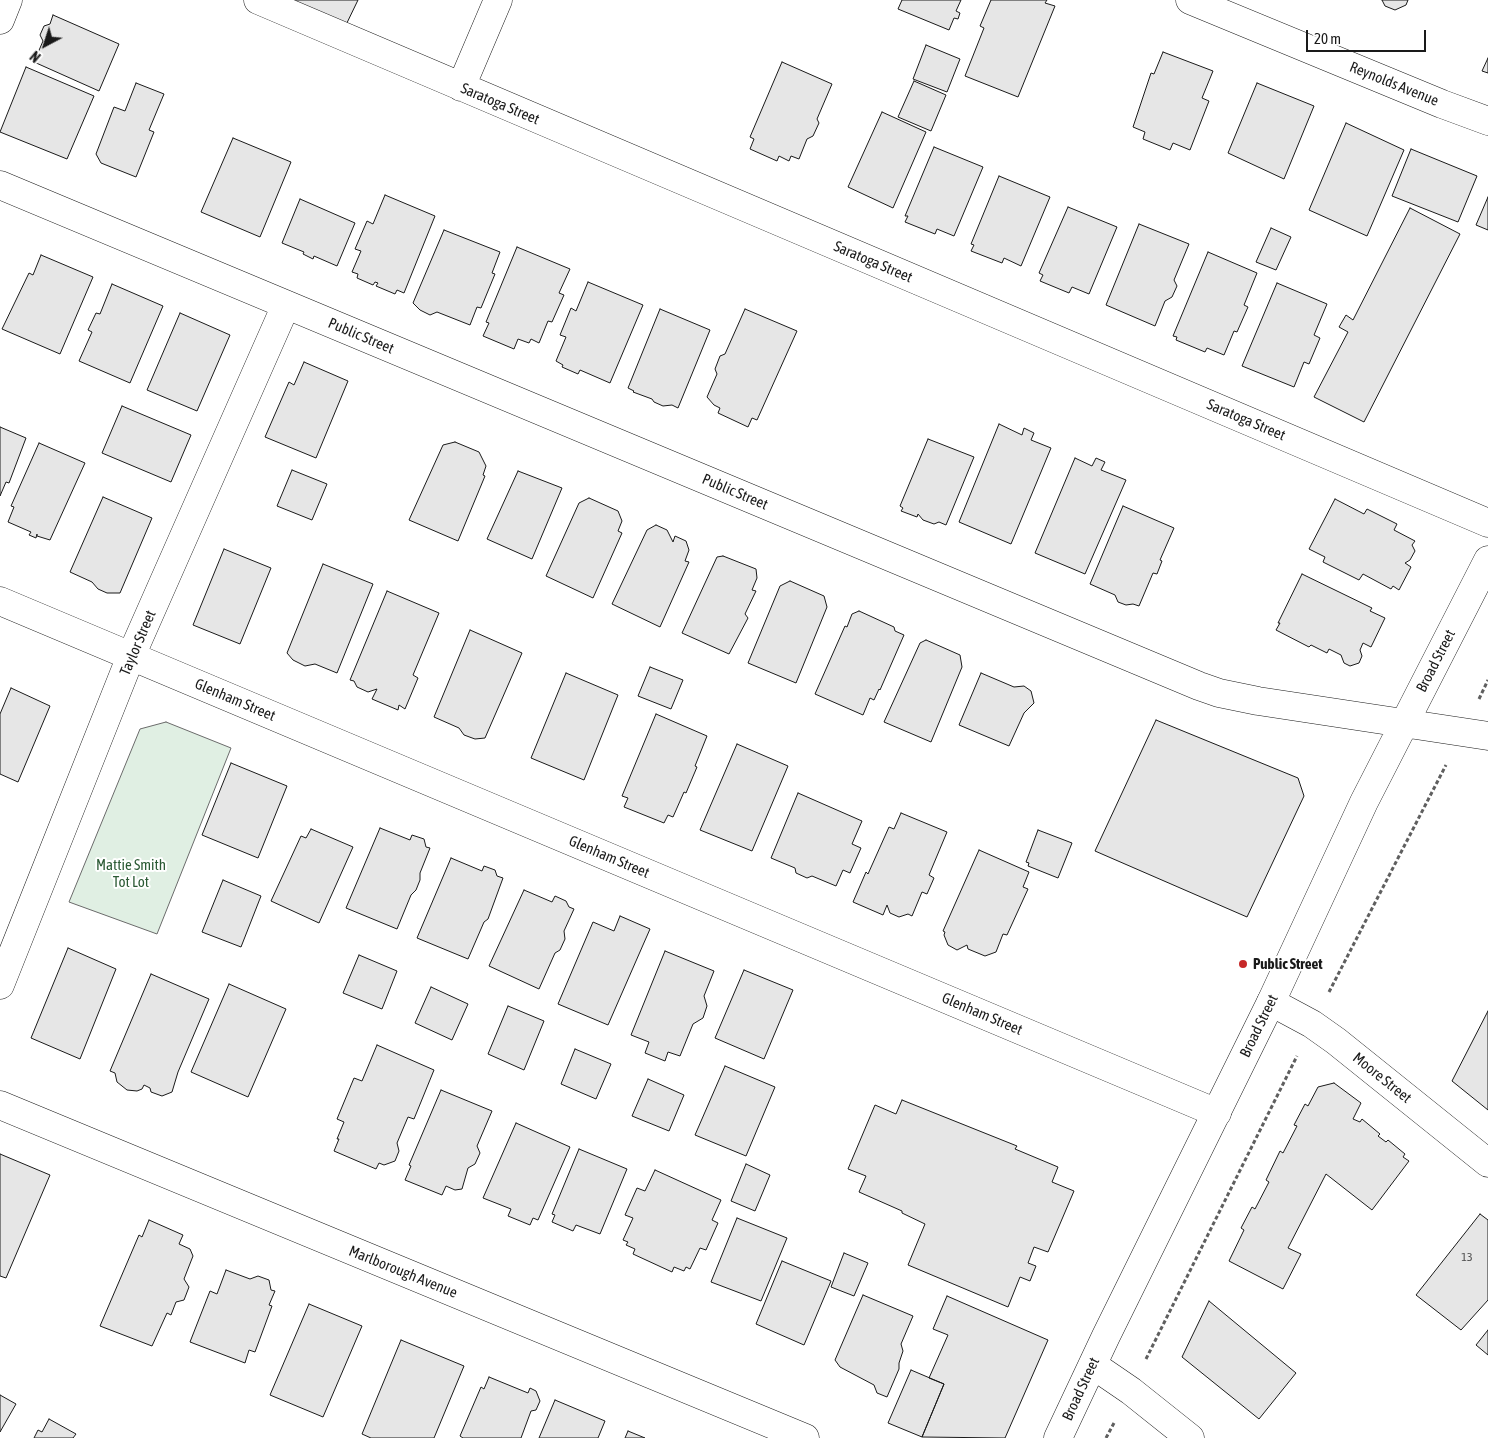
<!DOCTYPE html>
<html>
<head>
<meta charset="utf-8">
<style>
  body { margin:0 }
  #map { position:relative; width:1488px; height:1438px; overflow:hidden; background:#fff; font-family:"Asap Condensed",sans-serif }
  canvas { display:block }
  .north { position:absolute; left:20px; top:20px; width:50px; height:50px; -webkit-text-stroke:4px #fff; paint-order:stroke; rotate:220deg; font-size:14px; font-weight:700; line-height:20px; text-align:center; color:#1a1a1a }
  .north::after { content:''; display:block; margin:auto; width:18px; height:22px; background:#1a1a1a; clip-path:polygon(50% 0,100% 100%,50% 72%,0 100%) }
  .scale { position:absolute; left:1306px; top:30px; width:120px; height:22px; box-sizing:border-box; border:2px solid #1a1a1a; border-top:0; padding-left:6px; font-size:15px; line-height:18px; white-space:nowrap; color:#1a1a1a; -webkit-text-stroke:4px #fff; paint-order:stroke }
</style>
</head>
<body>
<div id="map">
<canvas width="1488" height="1438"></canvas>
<div class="north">N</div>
<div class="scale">20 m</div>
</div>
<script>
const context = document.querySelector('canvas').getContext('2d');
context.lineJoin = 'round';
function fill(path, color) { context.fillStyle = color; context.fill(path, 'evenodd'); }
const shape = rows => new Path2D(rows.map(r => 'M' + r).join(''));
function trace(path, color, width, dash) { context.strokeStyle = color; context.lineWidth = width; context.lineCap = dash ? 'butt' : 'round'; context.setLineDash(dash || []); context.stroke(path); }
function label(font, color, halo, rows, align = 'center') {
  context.font = font + ' "Asap Condensed",sans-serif'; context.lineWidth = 4; context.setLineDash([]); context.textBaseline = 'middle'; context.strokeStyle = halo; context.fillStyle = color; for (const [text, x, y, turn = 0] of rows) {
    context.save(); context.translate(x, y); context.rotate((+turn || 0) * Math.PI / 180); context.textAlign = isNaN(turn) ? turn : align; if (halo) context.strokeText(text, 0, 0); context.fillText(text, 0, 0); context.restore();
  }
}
const green = shape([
  [166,722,231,748,157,934,69,902,140,729,166,722]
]);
fill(green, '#e0efe3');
trace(green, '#6a6a6a', 1);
const building = shape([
  [279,0,358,0,344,29,279,0],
  [902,0,961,0,956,11,960,13,958,19,954,18,949,30,898,9,902,0],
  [991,0,1047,0,1045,3,1055,6,1018,97,965,76,984,28,980,26,991,0],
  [1382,0,1408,0,1406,5,1395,10,1385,6,1382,0],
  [53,15,119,44,99,91,34,62,43,41,40,35,44,26,50,24,53,15],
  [926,45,960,59,947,92,913,79,926,45],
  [1163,52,1213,71,1202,98,1209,101,1190,150,1173,143,1170,150,1143,139,1145,132,1133,127,1151,73,1154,74,1163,52],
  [1488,58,1488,73,1482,71,1488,58],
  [782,62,832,84,817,119,819,123,813,136,807,139,799,159,791,156,789,161,779,156,777,161,750,149,754,139,750,137,782,62],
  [26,67,94,96,67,159,0,132,26,67],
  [914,81,946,95,931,131,898,117,914,81],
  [136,83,164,94,149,130,154,132,136,177,101,163,96,154,114,107,125,111,136,83],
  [1257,83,1314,106,1284,179,1228,153,1257,83],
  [882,112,926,132,893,208,848,187,882,112],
  [1346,123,1404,150,1367,236,1309,210,1346,123],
  [233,138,291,162,260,237,201,212,233,138],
  [934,147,983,167,954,236,937,229,935,234,905,222,908,216,905,216,934,147],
  [1411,149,1477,176,1458,222,1392,196,1411,149],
  [999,176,1050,197,1021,266,1004,258,1002,263,971,251,974,245,971,244,999,176],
  [385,195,435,216,404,293,397,290,395,294,376,286,378,283,375,282,373,285,357,278,358,274,352,272,361,251,355,249,367,221,373,224,385,195],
  [1488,197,1488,230,1476,225,1488,197],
  [300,199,355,223,337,266,314,256,313,259,303,254,304,252,282,243,300,199],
  [1068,207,1117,227,1089,294,1072,287,1069,293,1040,281,1043,275,1039,273,1068,207],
  [1410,208,1460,234,1364,422,1314,397,1348,332,1339,327,1346,315,1353,320,1410,208],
  [1139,224,1189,244,1174,280,1177,286,1172,297,1165,301,1155,326,1106,305,1139,224],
  [1271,228,1291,237,1276,270,1256,262,1271,228],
  [444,230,500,252,492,273,495,274,481,308,477,307,470,325,437,312,430,315,420,310,413,303,444,230],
  [517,247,570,269,559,293,564,295,552,322,548,321,539,343,531,339,529,343,518,339,514,349,483,336,489,323,486,322,517,247],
  [1208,252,1257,273,1244,305,1248,307,1237,332,1234,331,1224,355,1207,348,1205,352,1176,340,1177,337,1173,336,1208,252],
  [41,255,93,277,60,354,2,329,29,273,33,275,41,255],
  [588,282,643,305,610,383,580,370,578,374,562,367,563,365,556,361,566,337,560,335,571,308,576,311,588,282],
  [1277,283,1327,304,1314,335,1320,338,1309,364,1304,362,1294,387,1242,366,1277,283],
  [112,284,163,306,130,383,79,361,92,332,88,330,96,313,100,314,112,284],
  [660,309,710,330,678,408,672,405,663,406,654,402,652,399,633,392,634,391,628,388,660,309],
  [745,309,797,331,757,420,752,418,748,427,718,413,720,408,714,405,707,397,717,374,715,369,720,356,725,354,745,309],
  [180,313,230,335,197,411,147,390,180,313],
  [304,362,348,381,316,458,265,437,289,382,294,385,304,362],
  [122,406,191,435,171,482,102,453,122,406],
  [999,424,1022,435,1024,428,1034,433,1031,440,1051,448,1011,544,959,522,999,424],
  [0,427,26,438,9,483,6,482,0,496,0,427],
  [928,439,974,457,946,525,939,522,934,524,923,520,918,514,917,517,901,511,903,508,900,506,928,439],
  [455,442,479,452,486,466,483,475,485,476,458,541,409,520,443,445,455,442],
  [39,443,85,463,50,540,37,536,37,534,36,538,29,535,31,532,8,522,14,507,11,506,39,443],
  [1075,458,1092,466,1096,458,1105,462,1101,470,1126,480,1085,574,1035,553,1075,458],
  [292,470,327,484,312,520,277,506,292,470],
  [518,471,562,488,532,559,487,539,518,471],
  [103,497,152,518,120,593,107,593,98,589,92,582,70,572,103,497],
  [589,498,618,511,622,521,618,531,622,533,593,598,546,576,579,503,589,498],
  [1335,499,1364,514,1367,509,1397,524,1394,530,1415,541,1412,545,1415,551,1410,560,1405,563,1411,567,1399,590,1393,586,1391,589,1363,574,1359,580,1323,562,1325,557,1309,549,1335,499],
  [1123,506,1174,528,1160,560,1162,561,1157,574,1153,573,1139,606,1133,604,1126,605,1118,602,1115,595,1090,584,1123,506],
  [656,525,667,530,673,542,675,536,686,541,689,550,685,561,689,562,660,627,612,604,647,530,656,525],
  [224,549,271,568,240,644,193,625,224,549],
  [723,556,756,569,757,578,752,590,756,591,745,614,748,618,729,654,682,633,717,557,723,556],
  [323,564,373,584,337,673,315,664,305,666,293,660,287,653,323,564],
  [1302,574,1372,608,1370,611,1385,618,1371,647,1363,643,1360,650,1362,656,1359,663,1350,666,1344,663,1341,655,1329,649,1327,653,1311,645,1309,647,1276,630,1280,623,1278,623,1302,574],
  [790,581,824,596,827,607,796,683,748,663,780,586,790,581],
  [387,591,439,613,413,675,418,678,405,709,399,705,398,710,372,699,377,689,368,692,357,687,354,681,350,680,387,591],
  [859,611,894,627,895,631,904,635,880,690,879,689,874,700,870,698,863,715,815,694,845,626,847,627,852,614,859,611],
  [470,630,522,653,485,738,475,739,464,735,459,728,434,717,470,630],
  [926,640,960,655,962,667,931,742,884,722,920,643,926,640],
  [650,667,683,680,671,709,638,696,650,667],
  [566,673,618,695,584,780,531,758,566,673],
  [981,673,1014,687,1024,686,1031,691,1034,703,1024,713,1009,746,959,725,981,673],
  [11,688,50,706,18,782,0,774,0,714,11,688],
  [656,714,707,736,695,766,697,767,686,793,684,792,673,817,668,815,664,823,624,807,628,798,622,796,656,714],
  [1156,720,1298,778,1304,796,1247,917,1095,851,1156,720],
  [737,744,788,766,752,851,700,830,737,744],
  [231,763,287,786,258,858,202,835,231,763],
  [798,793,862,821,852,844,861,848,850,873,843,870,836,886,812,876,807,878,796,873,795,868,771,858,798,793],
  [901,813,947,832,929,875,934,878,927,894,922,892,912,916,908,914,899,917,890,913,887,905,883,915,853,902,866,872,868,874,889,827,894,829,901,813],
  [380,828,410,840,412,835,424,839,426,847,430,848,420,873,420,880,416,890,411,895,397,929,346,908,380,828],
  [311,829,353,847,319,923,271,901,301,836,306,838,311,829],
  [1038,830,1072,843,1058,878,1028,866,1029,863,1026,862,1038,830],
  [979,850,1029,872,1023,887,1028,889,1007,935,1003,934,996,952,985,956,968,949,967,945,957,950,948,945,944,935,945,932,943,931,979,850],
  [451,858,482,871,484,866,495,870,497,876,503,878,488,919,484,922,468,959,417,938,451,858],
  [223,880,261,896,241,947,202,932,223,880],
  [524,890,552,902,555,896,566,901,569,907,574,909,564,931,565,939,560,950,555,953,539,989,489,966,524,890],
  [620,916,650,929,608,1025,558,1004,593,922,614,931,620,916],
  [68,948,116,969,80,1059,31,1038,68,948],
  [665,951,714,971,704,996,707,1006,703,1018,693,1024,680,1056,668,1052,665,1061,645,1053,649,1042,631,1035,665,951],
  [359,955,397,971,382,1009,343,993,359,955],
  [744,970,793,990,764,1059,715,1038,744,970],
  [151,974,209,999,178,1072,172,1092,162,1096,151,1092,150,1088,144,1085,142,1089,137,1091,127,1090,117,1082,115,1073,110,1071,151,974],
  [229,984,286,1009,248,1097,191,1072,229,984],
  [431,987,468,1004,452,1040,415,1023,431,987],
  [508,1006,544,1021,524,1070,488,1054,508,1006],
  [1488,1011,1488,1110,1452,1081,1488,1011],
  [377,1045,434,1070,414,1119,408,1117,397,1143,399,1151,395,1161,384,1165,379,1163,376,1169,334,1151,339,1139,337,1139,344,1122,337,1119,354,1078,362,1081,377,1045],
  [575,1049,611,1064,596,1099,561,1084,575,1049],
  [725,1066,775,1087,746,1156,695,1135,725,1066],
  [648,1079,684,1095,669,1131,632,1116,648,1079],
  [1334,1083,1361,1103,1353,1119,1360,1122,1362,1119,1380,1134,1378,1136,1386,1142,1388,1140,1405,1154,1403,1157,1409,1161,1372,1210,1326,1174,1288,1248,1301,1254,1283,1289,1229,1261,1244,1230,1241,1228,1252,1207,1255,1209,1269,1182,1266,1180,1280,1151,1283,1153,1297,1126,1294,1125,1305,1104,1308,1106,1318,1087,1334,1083],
  [441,1090,492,1111,477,1146,480,1153,475,1164,468,1168,462,1189,455,1190,446,1186,442,1195,405,1180,411,1166,409,1165,441,1090],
  [902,1100,1017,1146,1015,1149,1058,1167,1052,1182,1074,1191,1048,1252,1034,1247,1028,1263,1036,1266,1030,1281,1020,1277,1008,1307,908,1265,925,1224,902,1213,902,1211,859,1192,866,1176,848,1169,875,1105,896,1114,902,1100],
  [516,1123,570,1147,538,1220,533,1218,530,1225,508,1216,511,1209,483,1198,516,1123],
  [579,1149,627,1169,600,1234,576,1225,573,1231,552,1222,555,1215,552,1214,579,1149],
  [0,1154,50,1175,6,1278,0,1276,0,1154],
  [746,1164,770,1175,755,1211,731,1201,746,1164],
  [655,1170,721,1200,712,1220,718,1223,706,1250,700,1248,690,1269,686,1267,684,1271,674,1267,672,1272,633,1254,635,1249,626,1245,628,1242,623,1240,633,1218,625,1215,637,1188,645,1191,655,1170],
  [1480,1214,1488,1220,1488,1300,1461,1330,1416,1295,1480,1214],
  [737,1218,787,1238,761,1301,711,1282,737,1218],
  [149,1220,183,1235,179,1244,190,1249,193,1256,184,1279,189,1287,184,1300,176,1302,171,1315,167,1313,152,1346,100,1326,139,1235,142,1237,149,1220],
  [844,1253,868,1263,854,1296,831,1287,844,1253],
  [782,1261,831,1281,804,1345,756,1324,782,1261],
  [226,1270,250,1279,258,1276,269,1280,271,1290,275,1291,269,1305,272,1306,255,1352,249,1350,245,1363,190,1342,210,1291,217,1294,226,1270],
  [863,1295,913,1316,901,1344,903,1351,899,1363,899,1369,887,1397,877,1393,874,1385,840,1367,835,1360,863,1295],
  [947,1296,1048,1340,1005,1438,922,1437,944,1384,929,1378,948,1335,933,1329,947,1296],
  [1209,1301,1296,1373,1259,1419,1182,1357,1209,1301],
  [309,1304,362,1326,323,1417,270,1395,309,1304],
  [1488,1330,1488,1355,1476,1345,1488,1330],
  [401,1340,464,1366,434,1438,371,1438,362,1434,401,1340],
  [911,1370,944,1384,922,1437,888,1423,911,1370],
  [489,1377,528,1393,530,1388,536,1391,540,1401,536,1410,531,1411,521,1438,463,1438,460,1436,481,1387,484,1389,489,1377],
  [0,1395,16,1404,0,1432,0,1395],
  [555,1400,605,1421,598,1438,539,1438,555,1400],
  [49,1419,76,1434,73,1438,34,1438,38,1430,42,1432,49,1419],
  [628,1431,645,1438,625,1438,628,1431]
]);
fill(building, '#e6e6e6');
trace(building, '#1a1a1a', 1);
const minor = shape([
  [258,0,1488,523],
  [1190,0,1442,104,1488,121],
  [0,20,8,0],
  [461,87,498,0],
  [0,601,1217,1113],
  [0,985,131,656,286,305],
  [1271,1002,1312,1024,1336,1041,1488,1163],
  [0,1105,805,1438],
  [1093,1365,1131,1391,1190,1438]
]);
const major = shape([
  [0,185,1199,686,1219,693,1258,701,1488,736],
  [1058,1438,1106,1336,1271,1002,1364,802,1488,560]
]);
trace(minor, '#1a1a1a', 29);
trace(major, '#1a1a1a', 29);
trace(shape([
  [1479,699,1488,680],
  [1329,992,1446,765],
  [1146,1359,1297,1056],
  [1106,1438,1114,1423]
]), '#5f5f5f', 3, [4, 2.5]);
trace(minor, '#fff', 28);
trace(major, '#fff', 28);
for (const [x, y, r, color] of [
  [1243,964,5,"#c62828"]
]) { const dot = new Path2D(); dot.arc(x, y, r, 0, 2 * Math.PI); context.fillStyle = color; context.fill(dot); trace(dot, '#fff', 2); }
label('12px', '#4d4d4d', null, [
  ["13",1467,1257]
]);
label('15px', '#1a1a1a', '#fff', [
  ["Reynolds Avenue",1394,84,22],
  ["Saratoga Street",500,104,23],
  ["Saratoga Street",873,262,23],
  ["Public Street",361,336,23],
  ["Saratoga Street",1246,420,23],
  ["Public Street",735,492,23],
  ["Taylor Street",138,643,-67],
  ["Broad Street",1436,661,-63],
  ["Glenham Street",235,700,23],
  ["Glenham Street",609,857,23],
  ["Glenham Street",982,1014,23],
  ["Broad Street",1259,1026,-64],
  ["Moore Street",1382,1078,39],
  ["Marlborough Avenue",403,1272,22],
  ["Broad Street",1081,1389,-65]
]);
label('15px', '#2b5a34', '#fff', [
  ["Mattie Smith",131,865],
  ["Tot Lot",131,882]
]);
label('bold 15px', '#1a1a1a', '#fff', [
  ["Public Street",1253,964]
], 'left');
</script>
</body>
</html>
